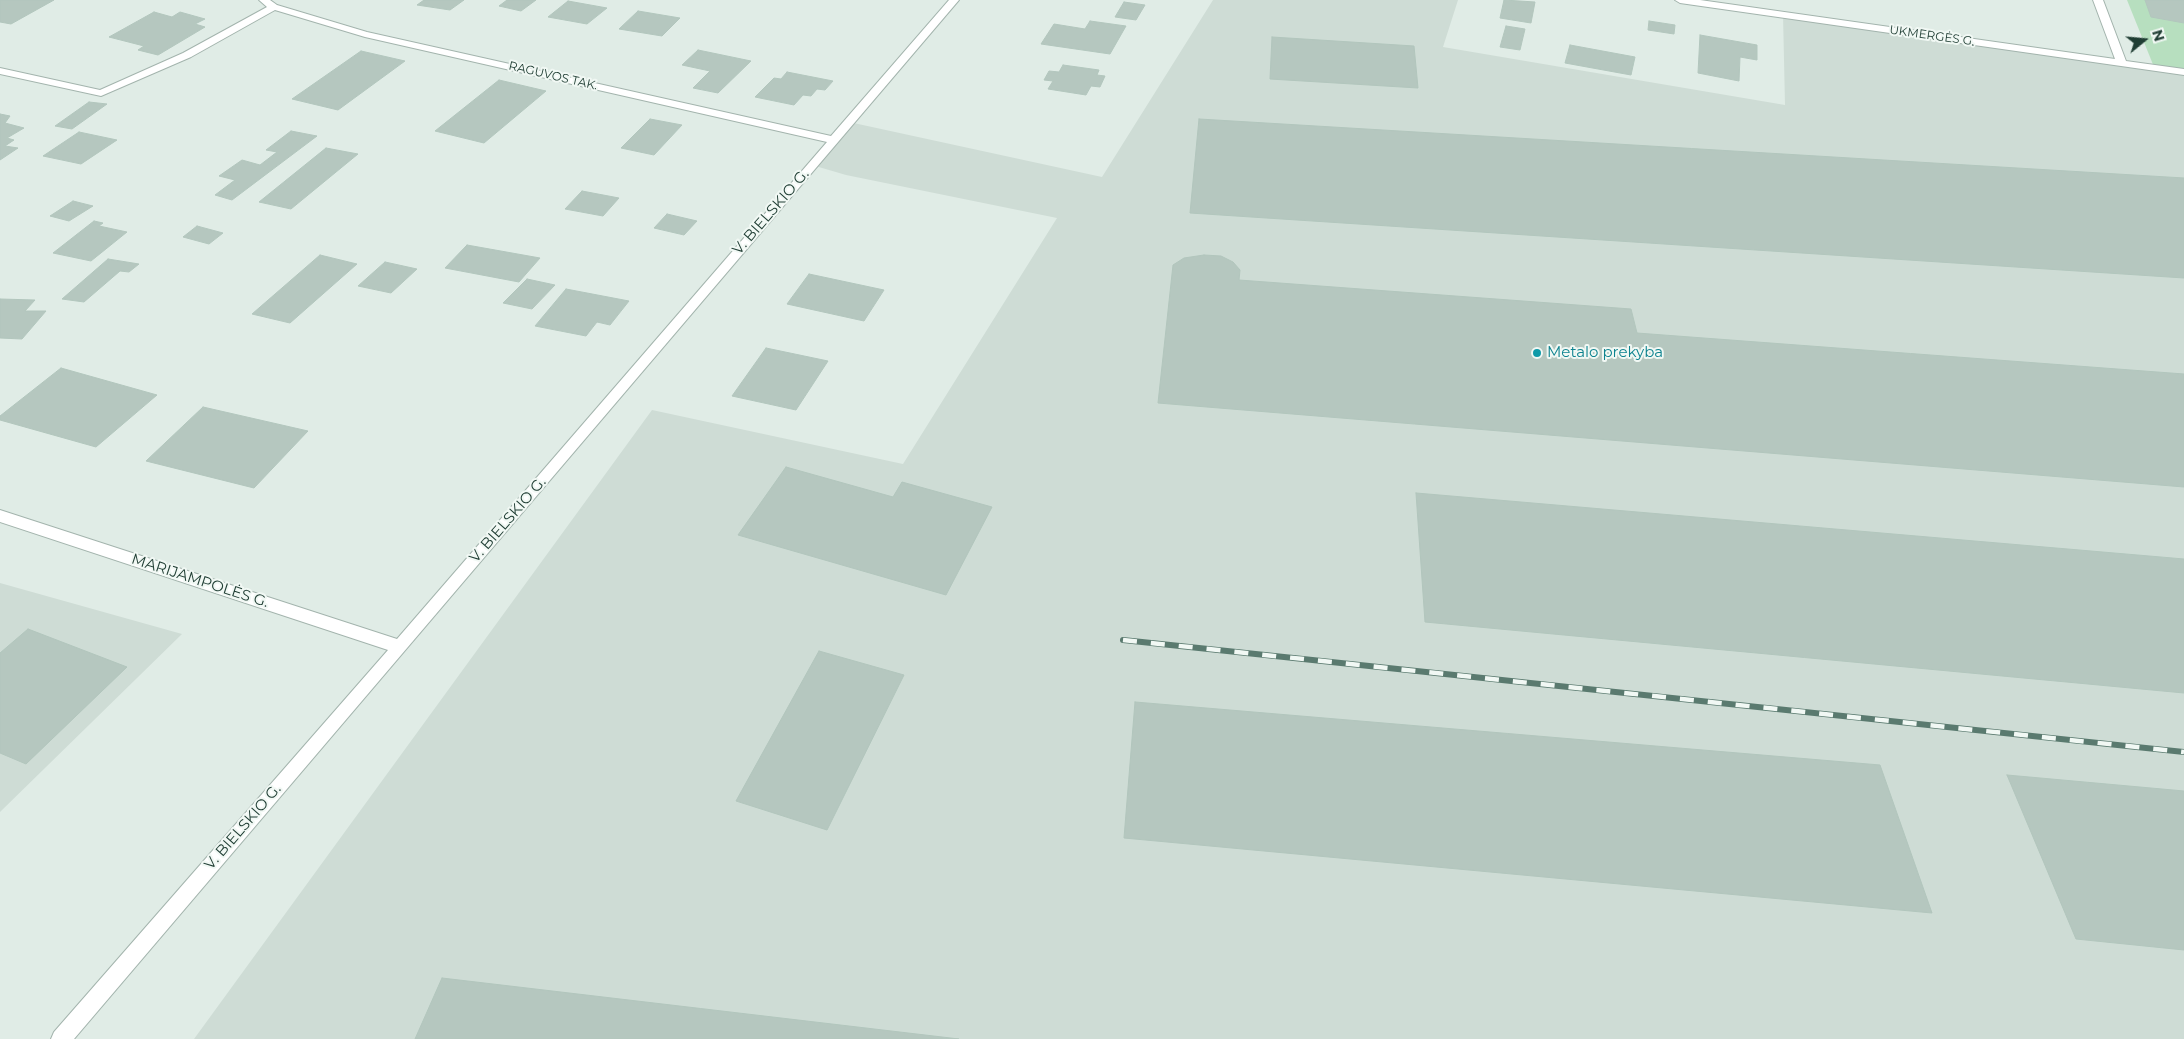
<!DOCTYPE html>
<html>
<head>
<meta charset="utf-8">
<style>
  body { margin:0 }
  #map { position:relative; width:2184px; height:1039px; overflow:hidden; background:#e0ece6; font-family:Montserrat,sans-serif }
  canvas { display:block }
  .north { position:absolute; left:2119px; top:15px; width:50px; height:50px; -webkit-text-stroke:4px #f1f8f4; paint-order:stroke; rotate:73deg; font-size:14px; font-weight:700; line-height:20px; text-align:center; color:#203e34 }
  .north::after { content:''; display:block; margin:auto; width:18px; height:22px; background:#203e34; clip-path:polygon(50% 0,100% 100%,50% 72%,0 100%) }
</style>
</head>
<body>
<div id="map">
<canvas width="2184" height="1039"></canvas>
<div class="north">N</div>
</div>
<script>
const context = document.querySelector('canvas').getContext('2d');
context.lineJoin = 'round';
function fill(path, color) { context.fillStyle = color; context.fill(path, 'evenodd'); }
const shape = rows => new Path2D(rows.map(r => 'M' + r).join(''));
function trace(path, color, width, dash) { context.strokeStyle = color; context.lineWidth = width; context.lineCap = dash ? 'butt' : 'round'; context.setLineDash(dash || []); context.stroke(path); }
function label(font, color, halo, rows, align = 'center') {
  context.font = font + ' Montserrat,sans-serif'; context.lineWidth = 4; context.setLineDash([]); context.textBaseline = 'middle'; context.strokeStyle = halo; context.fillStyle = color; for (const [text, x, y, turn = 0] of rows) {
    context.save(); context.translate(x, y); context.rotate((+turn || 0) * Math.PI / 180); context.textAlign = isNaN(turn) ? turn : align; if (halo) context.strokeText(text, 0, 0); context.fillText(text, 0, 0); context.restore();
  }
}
fill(shape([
  [1213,0,1458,0,1443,47,1785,105,1783,14,2184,72,2184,1039,194,1039,652,410,903,464,1057,218,846,175,812,165,849,122,1102,177],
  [0,583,182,634,0,812]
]), '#cedcd5');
fill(shape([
  [2127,0,2184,0,2184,72,2154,67]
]), '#b7dfbf');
const building = shape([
  [0,0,54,0,11,24,0,22,0,0],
  [424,0,464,0,450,10,417,5,424,0],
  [507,0,536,0,521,11,499,6,507,0],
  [1504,0,1535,2,1531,23,1500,18,1504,0],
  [2145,0,2184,0,2184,23,2151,17,2145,0],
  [568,1,607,8,587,24,548,17,568,1],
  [1124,2,1145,5,1136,20,1115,17,1124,2],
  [638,11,680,18,662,36,619,29,638,11],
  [154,12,172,17,180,12,205,19,195,24,205,27,158,55,138,50,144,46,109,37,154,12],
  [1090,21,1126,26,1110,54,1041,44,1054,24,1085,29,1090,21],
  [1649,21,1675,25,1674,34,1648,30,1649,21],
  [1506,26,1525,29,1520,50,1500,47,1506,26],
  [1700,35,1757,45,1757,60,1740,57,1739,81,1698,73,1700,35],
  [1272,37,1414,46,1418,88,1270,79,1272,37],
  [1570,45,1635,57,1631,75,1565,63,1570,45],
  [698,50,751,61,718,93,693,88,710,71,682,65,698,50],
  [361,51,405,61,338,110,292,99,361,51],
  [1063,65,1099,70,1097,75,1105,76,1100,87,1091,86,1086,95,1048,89,1053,81,1044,80,1049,71,1059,72,1063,65],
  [787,72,833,81,825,90,817,89,811,96,803,95,794,105,755,97,774,78,781,79,787,72],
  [499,80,546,91,484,143,435,131,499,80],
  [89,102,107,104,72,129,55,126,89,102],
  [0,114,10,116,5,123,24,128,7,138,14,140,5,146,18,148,0,160,0,114],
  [650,119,682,125,654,155,621,148,650,119],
  [1199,119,2184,178,2184,278,1190,213,1199,119],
  [291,131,317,136,232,200,215,195,235,180,219,176,242,160,260,165,277,152,266,150,291,131],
  [79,132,117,140,81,164,43,156,79,132],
  [326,148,358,154,291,209,259,202,326,148],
  [582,191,619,198,603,216,565,209,582,191],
  [73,201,93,206,69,221,50,216,73,201],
  [667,214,697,221,684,235,654,228,667,214],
  [94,221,103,223,99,226,127,232,91,261,53,253,94,221],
  [197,226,223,233,209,244,183,237,197,226],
  [467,245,540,258,519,282,445,268,467,245],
  [320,255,357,264,290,323,252,314,320,255],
  [1204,255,1221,256,1233,262,1240,270,1239,280,1631,309,1637,333,2184,374,2184,487,1158,403,1173,265,1184,258,1204,255],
  [108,259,139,264,129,272,120,271,84,302,62,299,108,259],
  [385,262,417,269,391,293,358,286,385,262],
  [809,274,884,290,864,321,787,304,809,274],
  [527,279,555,285,532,309,503,303,527,279],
  [566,289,629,301,610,325,597,322,586,336,535,326,566,289],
  [0,299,35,300,25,311,46,311,22,339,0,338,0,299],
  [766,348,828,361,796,410,732,396,766,348],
  [61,368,157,395,96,447,0,420,0,416,61,368],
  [203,407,308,431,254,488,146,461,203,407],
  [786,467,893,497,902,482,992,507,946,595,738,535,786,467],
  [1416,493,2184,559,2184,693,1425,622,1416,493],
  [28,629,127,667,26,764,0,753,0,653,28,629],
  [819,651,904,675,827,830,736,801,819,651],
  [1135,702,1880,765,1932,913,1124,838,1135,702],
  [2007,775,2184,791,2184,950,2076,939,2007,775],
  [442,978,959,1039,415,1039,442,978]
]);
fill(building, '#b5c7bf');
trace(building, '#b2c6bd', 1);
const minor = shape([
  [259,0,270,0,277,5,367,32,831,136,949,0,959,0,74,1039,51,1039,54,1032,388,650,0,522,0,510,397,639,827,142,365,37,275,10,191,57,101,96,0,74,0,68,100,90,183,53,267,7,259,0],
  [1675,0,1700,0,2115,59,2093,0,2103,0,2126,61,2184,69,2184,75,1680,3,1675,0]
]);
trace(minor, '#a3b4ad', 2);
fill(minor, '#fff');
const rail = shape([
  [1123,640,2184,752]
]);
trace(rail, '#5a7a6f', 6);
trace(rail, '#f1f8f4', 4.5, [14]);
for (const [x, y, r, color] of [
  [1537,353,5,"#0f9aa8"]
]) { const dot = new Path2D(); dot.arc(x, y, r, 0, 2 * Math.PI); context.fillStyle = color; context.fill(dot); trace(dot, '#f1f8f4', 2); }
label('12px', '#203e34', '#f1f8f4', [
  ["UKMERGĖS G.",1932,36,8],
  ["RAGUVOS TAK.",553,76,13]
]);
label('15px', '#203e34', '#f1f8f4', [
  ["V. BIELSKIO G.",771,212,-49],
  ["V. BIELSKIO G.",508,520,-49],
  ["MARIJAMPOLĖS G.",200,581,18],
  ["V. BIELSKIO G.",243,827,-49]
]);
label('15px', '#0d838f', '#f1f8f4', [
  ["Metalo prekyba",1547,353]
], 'left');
</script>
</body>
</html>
